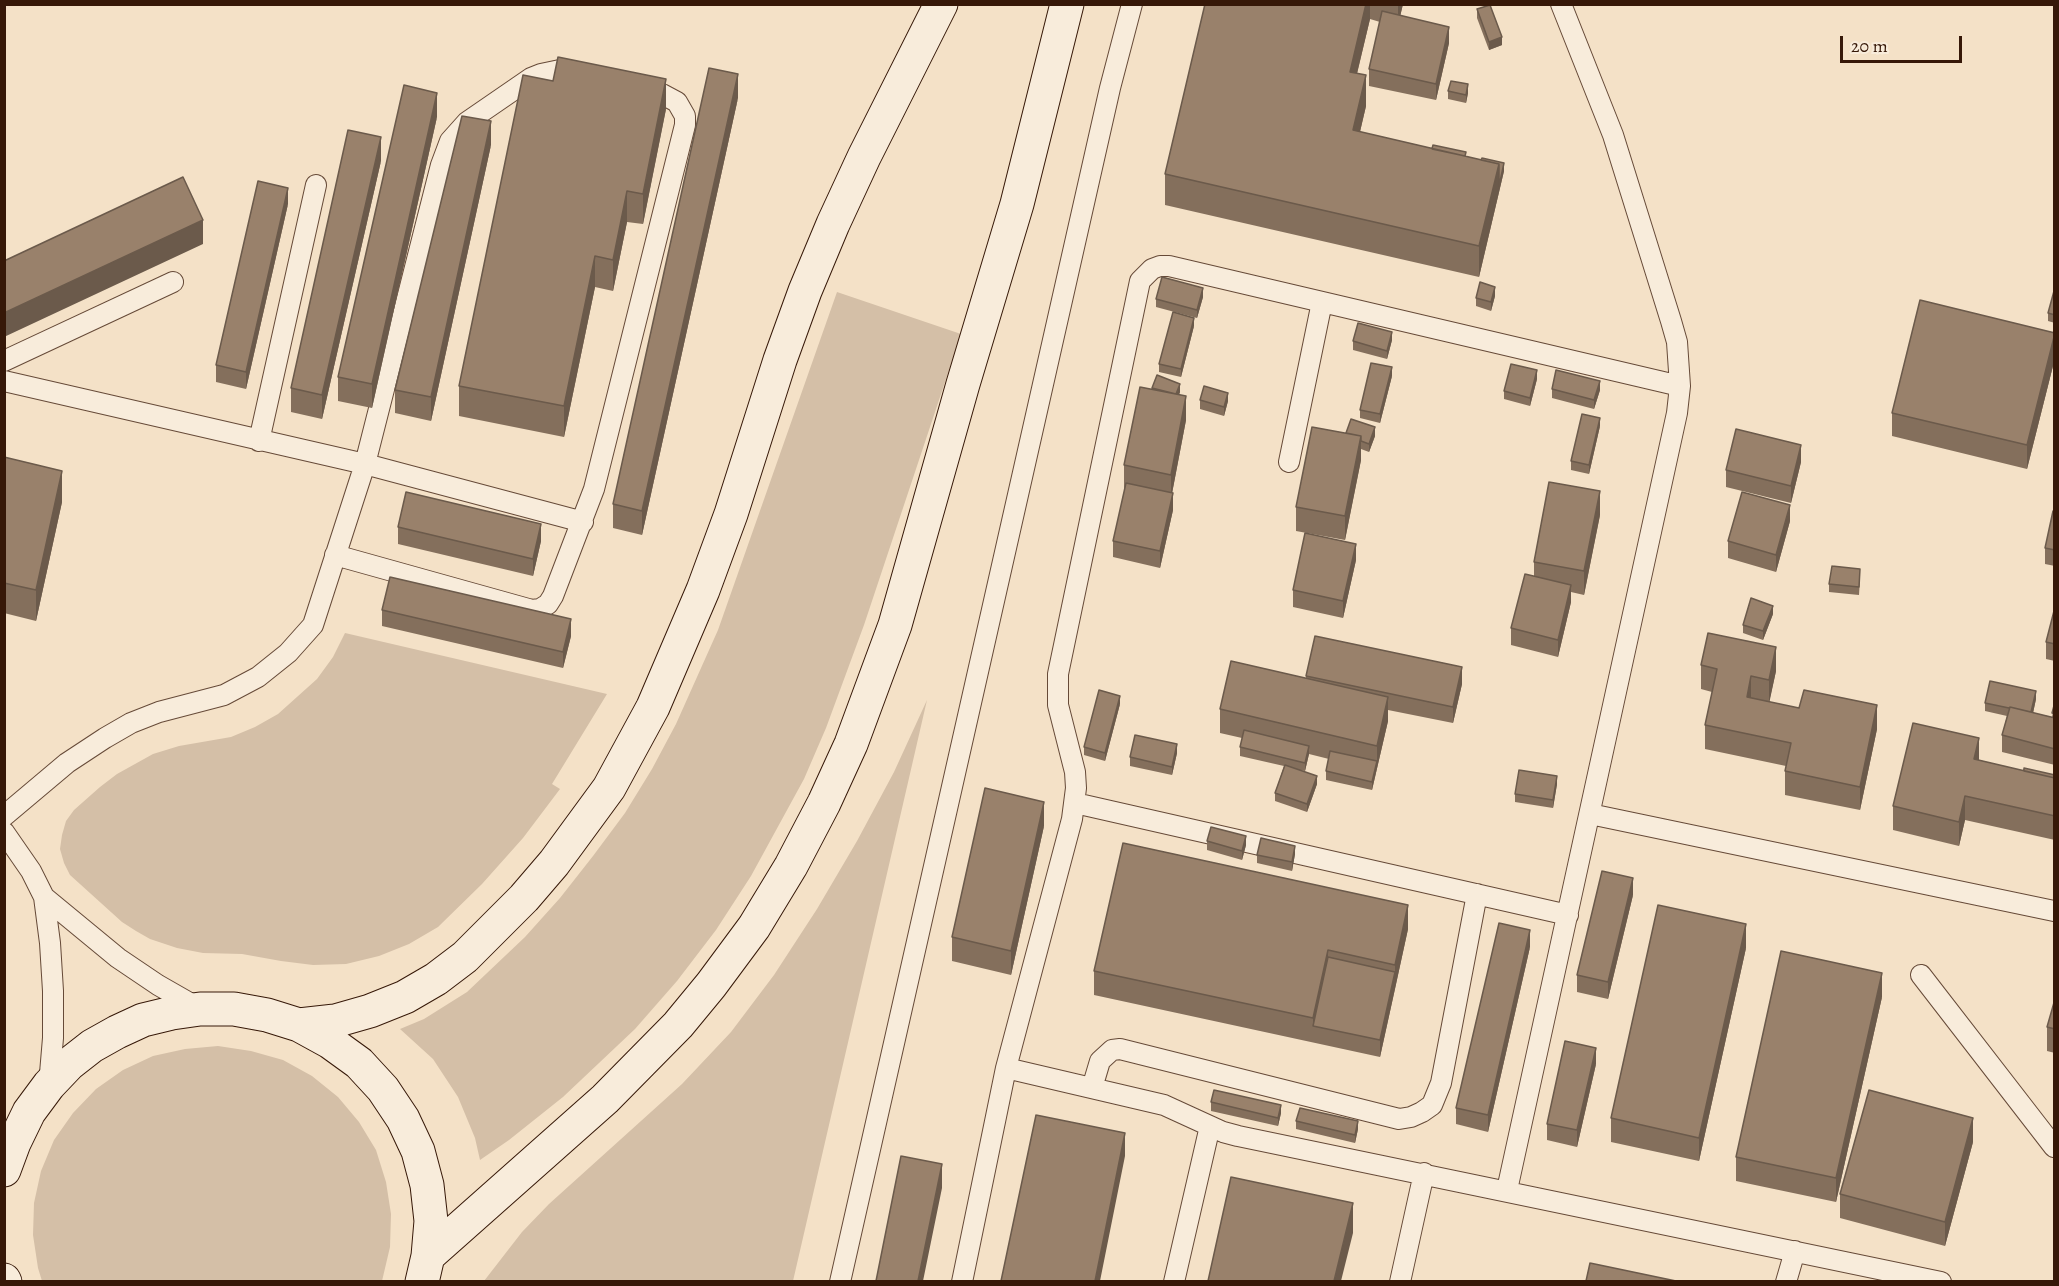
<!DOCTYPE html>
<html>
<head>
<meta charset="utf-8">
<style>
  body { margin:0 }
  #map { position:relative; width:2059px; height:1286px; overflow:hidden; background:#f4e1c7; font-family:Alegreya,serif }
  canvas { display:block }
  .frame { position:absolute; inset:0; border:6px solid #361808; pointer-events:none }
  .scale { position:absolute; left:1840px; top:36px; width:122px; height:27px; box-sizing:border-box; border:3px solid #361808; border-top:0; padding-left:8px; font-size:18px; line-height:21px; white-space:nowrap; color:#361808; -webkit-text-stroke:4px #f8ecdb; paint-order:stroke }
</style>
</head>
<body>
<div id="map">
<canvas width="2059" height="1286"></canvas>
<div class="frame"></div>
<div class="scale">20 m</div>
</div>
<script>
const context = document.querySelector('canvas').getContext('2d');
context.lineJoin = 'round';
function fill(path, color) { context.fillStyle = color; context.fill(path, 'evenodd'); }
const shape = rows => new Path2D(rows.map(r => 'M' + r).join(''));
function trace(path, color, width, dash) { context.strokeStyle = color; context.lineWidth = width; context.lineCap = dash ? 'butt' : 'round'; context.setLineDash(dash || []); context.stroke(path); }
fill(shape([
  [837,292,961,334,864,625,826,728,804,779,751,876,716,930,677,981,635,1029,563,1097,509,1140,480,1160,475,1138,458,1097,433,1059,400,1029,424,1019,467,992,525,937,560,898,593,856,625,813,652,769,676,724,718,630],
  [345,633,607,694,552,784,560,789,523,838,482,884,438,927,409,944,379,956,346,964,313,965,281,961,242,954,203,953,177,948,150,939,136,931,122,922,70,875,64,863,60,849,62,835,66,821,74,810,100,787,117,774,153,754,179,746,231,737,255,727,278,714,317,679,333,657],
  [927,700,793,1281,484,1281,522,1232,549,1204,682,1084,731,1032,774,975,817,909,857,841,894,772],
  [218,1046,251,1051,283,1060,312,1076,338,1097,359,1122,376,1150,386,1182,391,1214,390,1247,382,1281,42,1281,38,1268,33,1235,34,1203,41,1171,54,1140,73,1113,96,1089,123,1070,153,1056,185,1049]
]), '#d4bfa7');
const service = shape([
  [4,361,173,282],
  [4,381,365,464,583,522],
  [259,441,316,185],
  [1289,462,1322,302],
  [335,555,532,610,540,609,548,604,553,596,594,489,685,125,685,116,677,102,662,94,640,88],
  [1075,803,1568,915],
  [1590,814,2054,911],
  [4,816,67,763,105,738,131,723,159,712,224,695,258,677,288,653,313,625,365,464,441,165,450,141,467,122,531,78,541,74,560,70,579,74],
  [4,832,31,871,44,897,50,943,53,991,53,1038,49,1085],
  [44,897,118,958,158,985,200,1009],
  [1921,975,2054,1147],
  [1006,1068,1164,1105,1223,1132,1238,1136,1941,1282],
  [1092,1088,1100,1061,1112,1050,1120,1049,1399,1119,1411,1117,1422,1112,1432,1105,1441,1083,1477,894],
  [1507,1190,1677,413,1680,386,1677,342,1671,321,1613,135,1561,4],
  [840,1282,1110,88,1132,4],
  [962,1282,1006,1068,1072,819,1076,788,1075,772,1058,705,1058,674,1140,281,1152,269,1160,266,1169,266,1680,386],
  [1174,1282,1210,1126],
  [1400,1282,1424,1173],
  [1786,1282,1795,1251]
]);
const secondary = shape([
  [299,1025,335,1021,370,1011,405,997,436,979,465,957,524,898,554,863,609,788,653,707,703,590,731,514,780,360,805,291,833,224,864,157,941,4],
  [4,1170,14,1143,29,1112,49,1085,69,1064,92,1046,117,1032,143,1020,172,1013,200,1009,234,1009,267,1015,299,1025,330,1042,359,1063,383,1089,403,1119,418,1151,427,1185,431,1221,428,1256,422,1282],
  [428,1256,605,1099,678,1025,711,985,754,927,791,866,824,803,851,744,895,625,963,384,1017,204,1067,4],
  [4,1280,5,1282]
]);
trace(service, '#664a38', 22);
trace(secondary, '#361808', 35);
trace(service, '#f8ecdb', 20);
trace(secondary, '#f8ecdb', 33);
fill(shape([
  [1205,4,1403,4,1400,16,1449,43,1436,100,1369,86,1369,69,1380,22,1370,19,1357,74,1366,106,1360,132,1466,156,1504,171,1479,277,1165,205,1165,174],
  [1477,9,1502,45,1489,50,1477,18],
  [1448,91,1468,93,1466,103,1448,99],
  [738,98,642,535,613,528,613,504],
  [666,109,643,224,627,222,613,291,595,287,564,437,459,416,459,386],
  [437,117,372,408,338,401,338,377],
  [491,145,431,421,395,413,395,390],
  [381,161,322,419,291,412,291,388],
  [288,204,246,389,216,382,216,365],
  [2055,292,2055,323,2048,321,2048,313],
  [1495,296,1491,311,1476,306,1476,298],
  [1203,297,1197,318,1156,307,1156,299],
  [1194,326,1181,377,1159,372,1159,364],
  [2055,334,2055,358,2027,469,1892,436,1892,413],
  [1392,340,1387,359,1353,350,1353,341],
  [1392,376,1380,423,1360,418,1360,410],
  [1537,379,1530,406,1504,399,1504,391],
  [1152,389,1180,392,1179,394,1186,420,1172,493,1173,510,1160,568,1113,557,1113,541,1125,489,1124,489,1124,465],
  [1552,389,1600,390,1594,409,1552,398],
  [1200,400,1228,401,1224,416,1200,409],
  [1600,426,1589,474,1571,470,1571,461],
  [1346,433,1375,436,1369,452,1361,449,1361,460,1345,540,1296,531,1296,507],
  [4,457,62,502,36,621,4,613],
  [1801,462,1791,503,1726,487,1726,470],
  [2055,511,2055,566,2045,564,2045,548],
  [1600,515,1584,595,1571,592,1571,602,1558,657,1511,645,1511,628,1534,576,1534,562],
  [1790,521,1776,572,1728,558,1728,541],
  [398,527,541,541,533,576,398,544],
  [1356,560,1343,618,1293,607,1293,590],
  [1860,578,1859,595,1829,592,1829,584],
  [2055,607,2055,661,2046,659,2046,642],
  [382,610,571,636,563,668,382,626],
  [1773,614,1763,640,1743,633,1743,625],
  [1701,665,1776,671,1769,702,1877,729,1860,810,1785,795,1785,771,1786,766,1705,749,1705,725,1712,692,1701,689],
  [1306,676,1462,684,1453,723,1388,710,1388,721,1372,790,1326,780,1326,771,1329,759,1309,754,1305,771,1299,770,1317,784,1307,812,1275,801,1275,793,1284,766,1240,756,1240,747,1242,738,1220,733,1220,709,1306,678],
  [2036,699,2033,713,2052,717,2055,702,2055,765,2002,752,2002,735,2007,716,1985,711,1985,703],
  [1120,704,1105,761,1084,755,1084,747],
  [1177,753,1172,775,1130,766,1130,757],
  [1979,760,2024,771,2055,775,2055,840,1965,820,1959,846,1893,830,1893,806],
  [1557,784,1553,808,1515,802,1515,794],
  [1044,826,1011,975,952,961,952,937],
  [1207,841,1246,845,1242,860,1207,850],
  [1295,854,1292,871,1257,863,1257,855],
  [1633,895,1608,999,1577,992,1577,975],
  [1408,929,1380,1057,1094,995,1094,971],
  [1530,947,1488,1132,1456,1124,1456,1108],
  [1746,948,1699,1161,1611,1142,1611,1118],
  [1882,997,1836,1202,1736,1181,1736,1157],
  [2055,999,2055,1053,2047,1051,2047,1027],
  [1596,1064,1577,1147,1547,1140,1547,1124],
  [1211,1102,1281,1113,1278,1126,1211,1111],
  [1296,1121,1358,1129,1355,1143,1296,1129],
  [1973,1142,1945,1246,1840,1218,1840,1194]
]), '#846f5c');
fill(shape([
  [1366,4,1370,4,1370,19,1350,102,1350,72],
  [1398,4,1403,4,1398,26],
  [1449,27,1449,43,1436,100,1436,84],
  [1502,37,1502,45,1489,50,1489,42],
  [738,74,738,98,642,535,642,511],
  [1366,75,1366,106,1353,161,1353,130],
  [666,79,666,109,643,224,643,194],
  [1468,84,1468,93,1466,103,1466,95],
  [437,93,437,117,372,408,372,384],
  [491,121,491,145,431,421,431,397],
  [381,137,381,161,322,419,322,395],
  [1504,163,1504,171,1479,277,1479,246,1499,164],
  [288,188,288,204,246,389,246,372],
  [627,191,627,222,613,291,613,260],
  [203,220,203,244,4,337,4,313],
  [595,256,595,287,564,437,564,406],
  [1495,287,1495,296,1491,311,1491,302],
  [1203,288,1203,297,1197,318,1197,310],
  [1194,318,1194,326,1181,377,1181,369],
  [1392,332,1392,340,1387,359,1387,351],
  [2055,334,2055,358,2027,469,2027,445],
  [1392,367,1392,376,1380,423,1380,414],
  [1537,370,1537,379,1530,406,1530,398],
  [1600,381,1600,390,1594,409,1594,400],
  [1180,384,1180,392,1175,406,1175,397],
  [1228,393,1228,401,1224,416,1224,407],
  [1186,396,1186,420,1171,499,1171,475],
  [1600,418,1600,426,1589,474,1589,465],
  [1375,427,1375,436,1369,452,1369,444],
  [1361,436,1361,460,1345,540,1345,516],
  [1801,445,1801,462,1791,503,1791,486],
  [62,471,62,502,36,621,36,590],
  [1600,491,1600,515,1584,595,1584,571],
  [1173,493,1173,510,1160,568,1160,551],
  [1790,505,1790,521,1776,572,1776,555],
  [541,524,541,541,533,576,533,559],
  [1356,544,1356,560,1343,618,1343,601],
  [1571,585,1571,602,1558,657,1558,640],
  [1773,606,1773,614,1763,640,1763,631],
  [571,619,571,636,563,668,563,652],
  [1776,647,1776,671,1769,704,1769,680],
  [1462,667,1462,684,1453,723,1453,707],
  [1751,676,1751,700,1747,697],
  [2036,691,2036,699,2031,722,2031,713],
  [1120,696,1120,704,1105,761,1105,753],
  [1388,697,1388,721,1372,790,1372,782,1377,761,1377,746],
  [1877,705,1877,729,1860,810,1860,787],
  [1979,738,1979,762,1974,759],
  [1177,744,1177,753,1172,775,1172,767],
  [1309,746,1309,754,1305,771,1305,763],
  [1317,776,1317,784,1307,812,1307,804],
  [1557,776,1557,784,1553,808,1553,800],
  [1965,796,1965,820,1959,846,1959,822],
  [1044,802,1044,826,1011,975,1011,951],
  [1246,836,1246,845,1242,860,1242,851],
  [1295,846,1295,854,1292,871,1292,862],
  [1633,878,1633,895,1608,999,1608,982],
  [1408,905,1408,929,1395,989,1395,965],
  [1746,924,1746,948,1699,1161,1699,1138],
  [1530,930,1530,947,1488,1132,1488,1115],
  [1328,950,1328,974,1313,1026,1313,1018],
  [1395,972,1395,989,1380,1057,1380,1040],
  [1882,973,1882,997,1836,1202,1836,1178],
  [1596,1048,1596,1064,1577,1147,1577,1130],
  [1281,1105,1281,1113,1278,1126,1278,1118],
  [1973,1118,1973,1142,1945,1246,1945,1222],
  [1358,1121,1358,1129,1355,1143,1355,1135],
  [1125,1133,1125,1156,1100,1281,1095,1281],
  [942,1164,942,1188,923,1281,918,1281],
  [1353,1203,1353,1233,1341,1281,1334,1281]
]), '#6b5a4b');
const building = shape([
  [1205,4,1366,4,1350,72,1366,75,1353,130,1499,164,1479,246,1165,174,1205,4],
  [1490,5,1502,37,1489,42,1477,9,1490,5],
  [1382,11,1449,27,1436,84,1369,69,1382,11],
  [558,57,666,79,643,194,627,191,613,260,595,256,564,406,459,386,523,75,553,81,558,57],
  [709,68,738,74,642,511,613,504,709,68],
  [1451,81,1468,84,1466,95,1448,91,1451,81],
  [404,85,437,93,372,384,338,377,404,85],
  [462,116,491,121,431,397,395,390,462,116],
  [348,130,381,137,322,395,291,388,348,130],
  [1433,145,1466,152,1465,156,1432,149,1433,145],
  [1482,158,1504,163,1499,186,1499,164,1481,160,1482,158],
  [183,177,203,220,4,313,4,261,183,177],
  [258,181,288,188,246,372,216,365,258,181],
  [1162,277,1203,288,1197,310,1156,299,1162,277],
  [1480,282,1495,287,1491,302,1476,298,1480,282],
  [2054,291,2055,292,2055,315,2048,313,2054,291],
  [1920,300,2055,333,2027,445,1892,413,1920,300],
  [1173,312,1194,318,1181,369,1159,364,1173,312],
  [1358,323,1392,332,1387,351,1353,341,1358,323],
  [1371,363,1392,367,1380,414,1360,410,1371,363],
  [1511,364,1537,370,1530,398,1504,391,1511,364],
  [1556,370,1600,381,1594,400,1552,389,1556,370],
  [1157,375,1180,384,1176,394,1152,388,1157,375],
  [1204,386,1228,393,1224,407,1200,400,1204,386],
  [1140,387,1186,396,1171,475,1124,465,1140,387],
  [1582,414,1600,418,1589,465,1571,461,1582,414],
  [1351,419,1375,427,1369,444,1361,441,1361,436,1346,433,1351,419],
  [1312,427,1361,436,1345,516,1296,507,1312,427],
  [1736,429,1801,445,1791,486,1726,470,1736,429],
  [4,457,62,471,36,590,4,583,4,457],
  [1549,482,1600,491,1584,571,1534,562,1549,482],
  [1126,483,1173,493,1160,551,1113,541,1126,483],
  [406,492,541,524,533,559,398,527,406,492],
  [1742,492,1790,505,1776,555,1728,541,1742,492],
  [2053,511,2055,511,2055,550,2045,548,2053,511],
  [1305,533,1356,544,1343,601,1293,590,1305,533],
  [1832,566,1860,569,1859,587,1829,584,1832,566],
  [1525,574,1571,585,1558,640,1511,628,1525,574],
  [390,577,571,619,563,652,382,610,390,577],
  [1751,598,1773,606,1763,631,1743,625,1751,598],
  [2055,607,2055,644,2046,642,2055,607],
  [1708,633,1776,647,1769,680,1751,676,1747,697,1799,708,1804,690,1877,705,1860,787,1785,771,1791,743,1705,725,1717,669,1701,665,1708,633],
  [1315,636,1462,667,1453,707,1306,676,1315,636],
  [1231,661,1388,697,1377,746,1220,709,1231,661],
  [1990,681,2036,691,2031,712,2010,707,2009,708,1985,703,1990,681],
  [1099,690,1120,696,1105,753,1084,747,1099,690],
  [2055,702,2055,714,2052,713,2055,702],
  [2010,707,2055,718,2055,749,2002,735,2010,707],
  [1913,723,1979,738,1974,759,2055,778,2055,816,1965,796,1959,822,1893,806,1913,723],
  [1244,730,1309,746,1305,763,1240,747,1244,730],
  [1135,735,1177,744,1172,767,1130,757,1135,735],
  [1330,751,1377,761,1372,782,1326,771,1330,751],
  [1285,765,1317,776,1307,804,1275,793,1285,765],
  [2024,768,2055,775,2055,778,2024,771,2024,768],
  [1519,770,1557,776,1553,800,1515,794,1519,770],
  [985,788,1044,802,1011,951,952,937,985,788],
  [1211,827,1246,836,1242,851,1207,841,1211,827],
  [1261,838,1295,846,1292,862,1257,855,1261,838],
  [1123,843,1408,905,1395,965,1328,950,1313,1018,1094,971,1123,843],
  [1602,871,1633,878,1608,982,1577,975,1602,871],
  [1658,905,1746,924,1699,1138,1611,1118,1658,905],
  [1499,923,1530,930,1488,1115,1456,1108,1499,923],
  [1781,951,1882,973,1836,1178,1736,1157,1781,951],
  [1328,957,1395,972,1380,1040,1313,1026,1328,957],
  [2055,999,2055,1029,2047,1027,2055,999],
  [1565,1041,1596,1048,1577,1130,1547,1124,1565,1041],
  [1214,1090,1281,1105,1278,1118,1211,1102,1214,1090],
  [1869,1090,1973,1118,1945,1222,1840,1194,1869,1090],
  [1300,1108,1358,1121,1355,1135,1296,1121,1300,1108],
  [1036,1115,1125,1133,1095,1281,1001,1281,1036,1115],
  [901,1156,942,1164,918,1281,876,1281,901,1156],
  [1231,1177,1353,1203,1334,1281,1208,1281,1231,1177],
  [1590,1263,1676,1281,1586,1281,1590,1263]
]);
fill(building, '#99816b');
trace(building, '#6b5a4b', 1.5);
</script>
</body>
</html>
